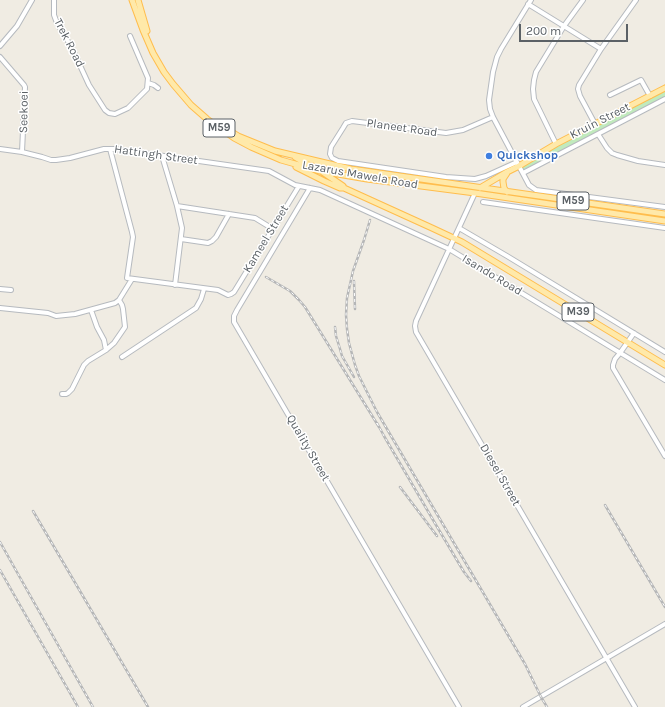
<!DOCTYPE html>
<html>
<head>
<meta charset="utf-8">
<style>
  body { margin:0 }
  #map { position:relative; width:665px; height:707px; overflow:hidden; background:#f0ece3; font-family:Karla,sans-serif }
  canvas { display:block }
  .scale { position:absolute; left:519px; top:24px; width:109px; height:18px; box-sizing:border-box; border:2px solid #5b6166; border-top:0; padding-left:5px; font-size:12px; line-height:14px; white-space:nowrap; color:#5b6166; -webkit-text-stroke:3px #fff; paint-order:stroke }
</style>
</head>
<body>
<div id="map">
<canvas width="665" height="707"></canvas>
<div class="scale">200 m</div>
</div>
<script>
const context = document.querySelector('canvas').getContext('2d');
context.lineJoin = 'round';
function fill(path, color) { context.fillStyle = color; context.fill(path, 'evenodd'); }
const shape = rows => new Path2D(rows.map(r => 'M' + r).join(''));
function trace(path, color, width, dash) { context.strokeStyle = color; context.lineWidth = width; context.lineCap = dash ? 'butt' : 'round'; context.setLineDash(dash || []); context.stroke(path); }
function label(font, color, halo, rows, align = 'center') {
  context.font = font + ' Karla,sans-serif'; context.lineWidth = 3; context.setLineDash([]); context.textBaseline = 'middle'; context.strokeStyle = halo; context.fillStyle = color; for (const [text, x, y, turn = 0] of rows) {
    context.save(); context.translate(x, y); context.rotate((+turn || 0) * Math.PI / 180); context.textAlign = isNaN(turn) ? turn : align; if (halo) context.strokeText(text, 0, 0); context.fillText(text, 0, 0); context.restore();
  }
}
fill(shape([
  [665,90,665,97,529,167,525,169,523,169,523,166,535,158]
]), '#c1eabd');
const minor = shape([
  [54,0,54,15,57,23,72,48,89,85,105,110,109,113,115,114,128,108,147,89,148,78,130,36],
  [531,0,501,49,497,57,493,72,489,100,490,109,493,117,529,185,536,190,665,207],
  [528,4,601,49],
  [0,46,17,26,32,0],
  [0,57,24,85,25,87,22,152],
  [148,83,154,85,158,88],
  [610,95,641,80,650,96],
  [493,117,463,130,446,133,352,121,346,123,343,128,331,147,330,154,332,158,338,161,446,177,475,179,486,176,517,162],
  [595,124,580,96,578,89,579,85,601,49,636,0],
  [598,134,607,148,612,153,617,155,638,161,665,165],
  [556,144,534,99,533,89,534,80,536,72,564,26,583,0],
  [0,149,22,152,42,157,51,160,56,160,70,158,104,149,115,149,269,171,295,185,320,190,449,249,665,380],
  [110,149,132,232,133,237,127,278,218,290,228,295,231,294,234,292,299,186],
  [162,156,177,206,182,228,175,285],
  [523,173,665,99],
  [310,188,237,310,234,316,234,322,459,707],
  [475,193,416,321,415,326,416,332,635,707],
  [483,202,665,228],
  [177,206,255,218,273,229],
  [459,228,507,256,665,352],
  [181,239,208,243,212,241,216,237,229,214],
  [0,289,11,290],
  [0,308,48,313,56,316,75,314,115,303,119,300,132,279],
  [91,310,97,327,104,340,106,350],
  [634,333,620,353,615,359,613,365,613,368,665,456],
  [122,357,196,308,201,299,204,289],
  [62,394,66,394,68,393,72,389,84,365,88,361,106,350,114,343,125,327,123,309,122,305,119,300],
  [523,707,665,624]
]);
const major = shape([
  [132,0,143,30,153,53,164,72,173,84,191,105,207,119,234,138,251,147,281,160,320,171,367,179,475,193,665,221],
  [138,0,147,31],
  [225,128,238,136,275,151,351,169,665,214],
  [295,157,312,167],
  [296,167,324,181,340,188,344,188,432,228,462,242,665,365],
  [321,171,343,186],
  [507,173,503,179,503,182,504,188,507,192],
  [480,188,507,172,519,166,556,144,665,88]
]);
trace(minor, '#b6babf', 6);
trace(major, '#ffbd4d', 7);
trace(minor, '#fff', 4);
trace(major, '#ffe9a9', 5);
const rail = shape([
  [370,220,364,240,353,271,347,298,346,315,347,329,349,343,355,365,359,376,377,412,525,664,541,697,547,707],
  [266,277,290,291,299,300,305,307,379,427],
  [354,281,355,309],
  [335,327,336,336,340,349,342,356,354,377],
  [377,423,384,436,436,525,464,572,471,581],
  [400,487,437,536],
  [605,505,665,607],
  [33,511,148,707],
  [0,542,93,707],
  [0,570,78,707]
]);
trace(rail, '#b5b6b7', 2.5);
trace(rail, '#fff', 1, [3]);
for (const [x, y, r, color] of [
  [489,156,4,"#3f7fe0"]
]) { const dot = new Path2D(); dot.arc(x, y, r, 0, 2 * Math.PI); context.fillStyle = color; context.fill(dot); trace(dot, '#fff', 1.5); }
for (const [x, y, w] of [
  [219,128,32],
  [573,201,32],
  [578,312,32]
]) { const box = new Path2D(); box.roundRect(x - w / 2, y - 9, w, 18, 3); context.fillStyle = '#fff'; context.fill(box); trace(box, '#5b6166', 1); }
label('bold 11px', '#5b6166', null, [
  ["M59",219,128],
  ["M59",573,201],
  ["M39",578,312]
]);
label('12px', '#5b6166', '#fff', [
  ["Trek Road",69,43,63],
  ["Seekoei",24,112,-89],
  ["Kruin Street",600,121,-27],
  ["Planeet Road",402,128,8],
  ["Hattingh Street",156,155,8],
  ["Lazarus Mawela Road",360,175,10],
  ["Kameel Street",266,239,-59],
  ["Isando Road",492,275,31],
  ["Quality Street",308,448,60],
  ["Diesel Street",500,475,60]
]);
label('bold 12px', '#366cbe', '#fff', [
  ["Quickshop",497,156]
], 'left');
</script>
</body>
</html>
